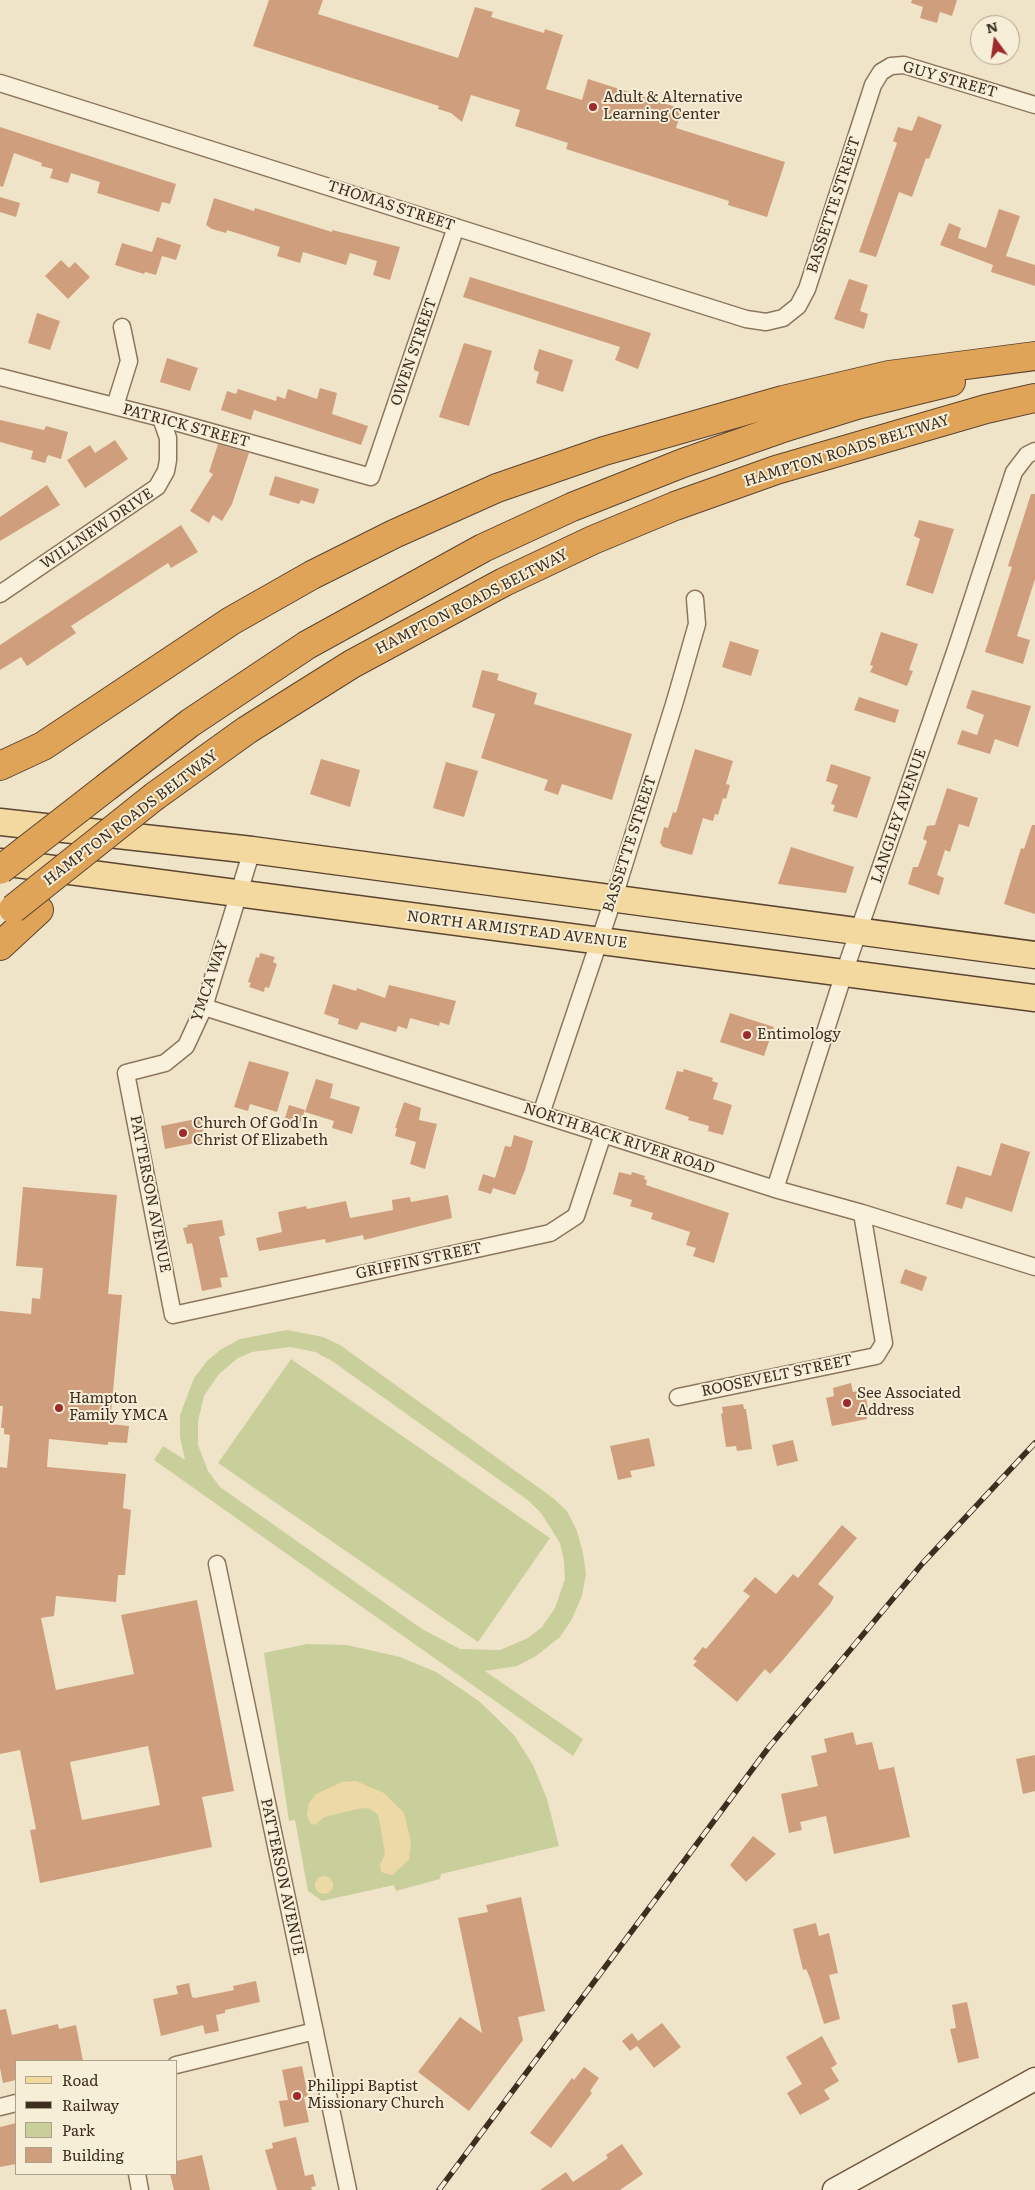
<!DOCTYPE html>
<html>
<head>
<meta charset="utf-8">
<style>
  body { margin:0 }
  #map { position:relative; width:1035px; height:2190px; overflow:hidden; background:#f0e4c8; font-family:Literata,serif }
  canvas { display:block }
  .legend { position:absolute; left:15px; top:2060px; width:162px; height:115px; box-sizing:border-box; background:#f7eed8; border:1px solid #ada18e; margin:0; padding:6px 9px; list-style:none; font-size:15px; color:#3d2e20 }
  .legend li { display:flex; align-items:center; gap:10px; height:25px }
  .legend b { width:25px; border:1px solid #ada18e }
  .north { position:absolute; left:970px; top:15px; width:50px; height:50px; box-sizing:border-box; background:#f7eed8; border:1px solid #ada18e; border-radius:50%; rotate:346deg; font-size:14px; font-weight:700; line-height:20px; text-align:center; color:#3d2e20 }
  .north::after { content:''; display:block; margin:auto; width:18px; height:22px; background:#9e2a2b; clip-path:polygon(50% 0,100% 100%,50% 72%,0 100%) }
</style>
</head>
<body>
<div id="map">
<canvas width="1035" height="2190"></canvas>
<ul class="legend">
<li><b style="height:6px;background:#f3d9a0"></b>Road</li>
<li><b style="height:6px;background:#3d2e20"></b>Railway</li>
<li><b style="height:14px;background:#c9cf9b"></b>Park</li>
<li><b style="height:14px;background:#cf9f7d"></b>Building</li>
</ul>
<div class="north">N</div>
</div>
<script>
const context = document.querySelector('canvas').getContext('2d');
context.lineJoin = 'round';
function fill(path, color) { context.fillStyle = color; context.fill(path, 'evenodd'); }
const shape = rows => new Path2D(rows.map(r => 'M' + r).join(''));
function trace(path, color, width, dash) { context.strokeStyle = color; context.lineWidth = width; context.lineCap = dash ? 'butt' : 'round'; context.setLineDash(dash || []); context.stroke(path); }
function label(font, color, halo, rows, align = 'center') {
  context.font = font + ' Literata,serif'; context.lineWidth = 4; context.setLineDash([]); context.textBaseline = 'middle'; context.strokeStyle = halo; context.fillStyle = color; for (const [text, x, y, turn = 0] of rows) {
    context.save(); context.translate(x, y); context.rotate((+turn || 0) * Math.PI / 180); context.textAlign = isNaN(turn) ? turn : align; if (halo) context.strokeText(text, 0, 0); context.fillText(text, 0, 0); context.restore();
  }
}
fill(shape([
  [287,1330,323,1337,340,1345,553,1498,567,1511,577,1531,583,1553,586,1574,582,1596,572,1619,560,1637,536,1656,517,1666,485,1671,583,1739,573,1756,154,1460,163,1446,185,1460,180,1437,180,1415,194,1378,207,1361,220,1350,240,1339],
  [290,1347,315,1352,332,1361,529,1501,541,1513,560,1543,564,1561,565,1579,555,1608,542,1627,528,1638,500,1650,460,1649,422,1629,220,1487,208,1471,198,1445,198,1421,204,1396,219,1374,238,1358,252,1352],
  [291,1359,550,1538,478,1642,218,1463],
  [307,1644,347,1645,400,1657,436,1672,479,1701,514,1735,533,1765,547,1799,559,1846,441,1874,440,1879,396,1891,394,1885,322,1901,308,1891,295,1820,289,1821,264,1653]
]), '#c9cf9b');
fill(shape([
  [356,1781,384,1793,404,1813,411,1842,409,1860,392,1875,381,1872,380,1865,385,1854,379,1819,378,1815,370,1809,362,1808,324,1817,315,1825,310,1823,307,1814,309,1803,316,1794,342,1782],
  '315 1885a9 9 0 1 1 18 0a9 9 0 1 1-18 0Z'
]), '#ecd9a5');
fill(shape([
  [269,0,323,0,318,14,458,58,475,7,493,12,491,17,544,33,545,29,563,35,546,89,582,100,588,79,682,109,676,128,785,162,767,217,728,205,729,201,566,149,568,143,515,126,520,110,471,95,462,122,451,113,438,109,439,106,253,46],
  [912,0,957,0,952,16,940,12,937,23,920,18,923,7,911,3],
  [918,116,942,125,929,159,926,158,912,197,899,192,876,257,859,252,897,143,893,141,898,127,912,131],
  [0,127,176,184,170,204,162,202,159,212,97,193,100,182,71,173,68,183,50,178,53,169,41,166,42,163,14,153,3,187,0,186],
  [0,197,20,203,16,217,0,212],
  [214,198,254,211,255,208,332,232,332,230,400,247,390,280,373,275,377,261,350,253,346,265,303,252,300,263,277,256,280,247,227,230,226,233,212,229,206,225],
  [999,209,1020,216,1006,256,1035,265,1035,286,991,272,993,265,940,245,949,223,961,228,958,238,986,248],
  [157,237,181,245,176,260,162,256,156,275,145,272,144,274,115,265,122,243,152,252],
  [61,260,69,268,75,262,90,277,68,299,45,276],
  [470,277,651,333,638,369,615,360,620,347,463,297],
  [849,279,868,285,860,311,868,314,864,329,834,319],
  [37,313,60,321,50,350,28,343],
  [464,343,492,351,469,426,439,417],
  [539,349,573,360,563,392,536,383,539,372,534,370,534,366],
  [167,358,198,368,190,391,160,382],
  [320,388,337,393,332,414,368,426,361,445,254,410,251,420,221,410,227,391,236,394,238,389,276,401,277,396,285,399,288,389,317,399],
  [0,420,44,430,46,426,68,432,61,459,48,455,45,463,31,459,33,451,0,442],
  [115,440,128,459,85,488,67,460,90,445,95,453],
  [218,444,249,453,232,504,222,521,213,515,209,523,190,511,213,474,209,472],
  [275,476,319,489,314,504,301,500,299,504,269,495],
  [47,485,60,505,0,541,0,517],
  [1031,494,1035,494,1035,579,1017,636,1030,640,1023,664,985,652,1012,567,1008,566],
  [919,520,954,529,933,594,906,585,920,539,914,536],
  [181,525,198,552,171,568,168,563,71,626,76,633,27,666,21,657,0,670,0,645],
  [881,632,918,644,909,670,913,671,907,686,870,672,873,666,870,665],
  [730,641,759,650,751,676,722,667],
  [482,670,499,674,497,680,537,693,534,704,632,734,612,800,562,784,558,795,544,790,548,780,481,758,495,714,472,707],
  [972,690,1031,706,1018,747,995,739,990,754,957,744,962,730,977,735,984,715,966,708],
  [859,697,899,710,895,723,854,710],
  [695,749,733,761,726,784,730,785,726,799,723,798,718,815,715,814,713,821,703,818,692,855,663,847,660,843,664,827,668,828,673,812,676,813],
  [321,759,360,770,350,807,310,794],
  [446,762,478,771,464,817,433,808],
  [831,764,871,777,857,818,833,811,835,805,831,804,838,785,826,781],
  [947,788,978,798,969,827,959,824,950,852,945,850,937,875,944,878,939,895,908,884,913,867,918,867,927,841,923,839,927,826,935,825],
  [1032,825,1035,825,1035,914,1004,904,1021,848,1024,849],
  [791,847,854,867,846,893,778,884],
  [260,953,275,957,273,962,277,964,269,988,265,987,264,992,249,987,251,983,248,982,256,957,259,958],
  [333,984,356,991,357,988,385,998,389,985,456,1001,449,1025,440,1022,439,1026,410,1018,407,1029,398,1026,396,1032,361,1022,357,1030,338,1024,339,1019,324,1014],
  [730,1013,774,1027,764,1056,720,1042],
  [249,1061,289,1072,277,1112,250,1104,248,1111,234,1107],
  [684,1069,713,1078,712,1081,718,1083,713,1099,732,1105,723,1135,708,1131,709,1126,688,1120,689,1117,665,1109,677,1071,683,1072],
  [316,1079,333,1084,330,1098,360,1107,352,1134,332,1128,334,1121,305,1112],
  [404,1102,421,1108,419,1120,437,1124,425,1169,410,1164,416,1142,395,1136,397,1128,395,1128],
  [289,1105,305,1110,299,1126,284,1121],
  [201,1118,205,1141,165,1149,161,1126],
  [514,1135,533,1141,525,1170,515,1195,493,1188,491,1194,478,1190,483,1174,495,1178,505,1146,511,1147],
  [1001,1143,1030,1152,1012,1212,966,1197,962,1209,946,1204,957,1166,991,1176],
  [619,1172,631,1175,632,1172,645,1176,644,1179,647,1180,646,1185,729,1213,714,1263,693,1256,696,1248,686,1245,690,1232,651,1219,653,1213,630,1206,632,1200,613,1194],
  [23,1187,117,1195,108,1294,122,1295,110,1424,129,1426,127,1443,108,1442,108,1445,49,1439,47,1467,126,1474,123,1508,131,1510,125,1575,118,1575,116,1602,56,1596,54,1616,41,1618,56,1690,134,1674,121,1615,197,1600,234,1791,202,1797,212,1847,40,1883,30,1830,36,1829,20,1750,0,1754,0,1467,7,1468,10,1435,4,1434,4,1428,1,1428,3,1406,0,1406,0,1311,31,1314,32,1298,40,1299,43,1268,16,1266],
  [148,1746,160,1805,82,1820,70,1762],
  [448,1195,452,1218,364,1240,363,1235,326,1243,325,1239,259,1251,256,1238,282,1232,278,1212,306,1206,307,1209,346,1201,350,1218,393,1210,392,1200,410,1197,411,1202],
  [222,1220,225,1235,219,1237,228,1277,220,1278,222,1287,202,1291,192,1243,187,1244,183,1228,188,1227,187,1225],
  [905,1269,927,1277,922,1291,900,1283],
  [851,1383,853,1392,864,1390,868,1408,864,1409,867,1419,832,1426,826,1398,834,1396,833,1388],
  [743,1404,744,1409,746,1409,752,1449,737,1451,736,1446,726,1447,721,1414,723,1413,722,1407],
  [649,1438,655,1466,630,1471,632,1477,618,1480,610,1446],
  [793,1440,798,1461,777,1466,772,1445],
  [842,1525,857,1538,818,1584,834,1597,830,1604,782,1661,770,1674,765,1669,737,1702,693,1665,697,1661,693,1659,703,1647,706,1649,750,1596,743,1591,755,1577,776,1594,793,1574,798,1578],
  [853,1732,856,1745,872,1742,879,1770,894,1767,910,1837,834,1854,826,1816,800,1822,802,1830,789,1833,781,1794,818,1786,811,1756,827,1752,824,1739],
  [1035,1755,1035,1791,1023,1794,1016,1759],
  [753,1836,776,1854,746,1882,730,1865],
  [521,1897,545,2011,518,2017,523,2040,469,2111,418,2072,460,2017,482,2033,458,1918,488,1912,486,1905],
  [816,1923,819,1936,829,1933,838,1973,829,1975,840,2019,824,2024,810,1978,806,1969,803,1970,793,1929],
  [256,1981,260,2002,225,2010,225,2013,216,2015,219,2031,205,2034,203,2025,161,2036,153,1999,178,1994,176,1986,189,1983,192,1997,195,1998,234,1990,233,1986],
  [967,2002,979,2058,958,2063,950,2029,956,2028,952,2005],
  [6,2009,12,2035,58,2024,59,2029,76,2025,83,2061,16,2061,16,2080,3,2083,0,2068,0,2010],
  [662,2023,681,2047,654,2068,637,2046,630,2051,622,2041,632,2033,638,2041],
  [822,2036,837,2064,831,2068,839,2081,824,2090,830,2099,800,2115,787,2093,802,2084,786,2057],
  [302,2066,308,2096,304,2097,309,2122,284,2127,279,2101,288,2100,282,2070],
  [584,2067,599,2078,590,2091,592,2093,551,2148,530,2133,572,2078,574,2080],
  [16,2123,16,2164,0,2167,0,2127],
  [296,2137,305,2176,313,2174,316,2186,311,2187,312,2190,277,2190,265,2150,273,2148,272,2143],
  [622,2144,643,2174,620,2190,540,2190,566,2172,573,2182,608,2158,606,2155],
  [202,2155,210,2190,174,2190,170,2174,176,2174,176,2161]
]), '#cf9f7d');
const minor = shape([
  [0,83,746,319,766,322,783,318,798,306,807,289,873,85,881,72,891,66,904,65,1035,105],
  [0,377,161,418,371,477,456,227],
  [115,406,129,361,122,327],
  [0,594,157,487,166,471,168,460,168,438,161,418],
  [252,850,204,1007,186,1046,165,1063,126,1073,173,1315,550,1233,576,1216,603,1134],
  [204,1007,775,1189,862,1213,1035,1267],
  [541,1114,614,897,675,701,697,624,695,599],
  [775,1189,844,973,957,646,1014,472,1027,455,1035,451],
  [678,1397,876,1356,884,1343,862,1213],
  [217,1564,348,2190],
  [176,2065,315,2031],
  [0,2107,16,2103],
  [137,2174,140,2190]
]);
const secondary = shape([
  [834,2190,1035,2079]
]);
const primary = shape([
  [0,822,252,850,1035,955],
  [0,862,1035,998]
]);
const motorway = shape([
  [0,766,43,746,231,621,312,575,394,534,497,488,604,451,783,400,889,375,1035,356],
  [108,786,190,723,307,645,483,548,572,507,683,463,780,429,857,405,951,382],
  [155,796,247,730,352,664,504,582,593,540,675,506,776,470,986,409,1035,398],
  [0,946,39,910]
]);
trace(minor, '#8d765c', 19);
trace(secondary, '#6f573f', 25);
trace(primary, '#5b4430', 29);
trace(motorway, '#5b4430', 30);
trace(minor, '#faf1dc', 16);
trace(secondary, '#faf1dc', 22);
trace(primary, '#f3d9a0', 26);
trace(motorway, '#e0a458', 28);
const rail = shape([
  [439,2190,769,1747,922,1564,1035,1443]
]);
trace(rail, '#3d2e20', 5.5);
trace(rail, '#f7eed8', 4, [11]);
const motorwayBridge = shape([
  [0,870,108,786],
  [13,909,155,796]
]);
trace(motorwayBridge, '#5b4430', 30, []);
trace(motorwayBridge, '#e0a458', 28);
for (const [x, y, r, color] of [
  [593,107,5,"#9e2a2b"],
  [747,1035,5,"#9e2a2b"],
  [183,1133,5,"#9e2a2b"],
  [847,1403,5,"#9e2a2b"],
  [59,1408,5,"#9e2a2b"],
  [297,2096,5,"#9e2a2b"]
]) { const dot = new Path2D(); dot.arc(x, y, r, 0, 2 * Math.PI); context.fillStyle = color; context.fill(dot); trace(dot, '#f7eed8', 2); }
label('15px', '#3d2e20', '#f7eed8', [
  ["GUY STREET",950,80,16],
  ["BASSETTE STREET",834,205,-72],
  ["THOMAS STREET",391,206,18],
  ["OWEN STREET",414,352,-71],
  ["PATRICK STREET",186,426,15],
  ["HAMPTON ROADS BELTWAY",847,451,-17],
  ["WILLNEW DRIVE",97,529,-34],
  ["HAMPTON ROADS BELTWAY",472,602,-27],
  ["LANGLEY AVENUE",899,816,-71],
  ["HAMPTON ROADS BELTWAY",131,818,-37],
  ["BASSETTE STREET",630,844,-72],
  ["NORTH ARMISTEAD AVENUE",517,930,7],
  ["YMCA WAY",210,981,-71],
  ["NORTH BACK RIVER ROAD",619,1139,18],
  ["PATTERSON AVENUE",150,1194,79],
  ["GRIFFIN STREET",419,1261,-12],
  ["ROOSEVELT STREET",777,1376,-12],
  ["PATTERSON AVENUE",282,1877,78]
]);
label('15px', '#3d2e20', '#f7eed8', [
  ["Adult & Alternative",603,98],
  ["Learning Center",603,115],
  ["Entimology",757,1035],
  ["Church Of God In",193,1124],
  ["Christ Of Elizabeth",193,1141],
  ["See Associated",857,1394],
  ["Address",857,1411],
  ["Hampton",69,1399],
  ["Family YMCA",69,1416],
  ["Philippi Baptist",307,2087],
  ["Missionary Church",307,2104]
], 'left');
</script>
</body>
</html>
